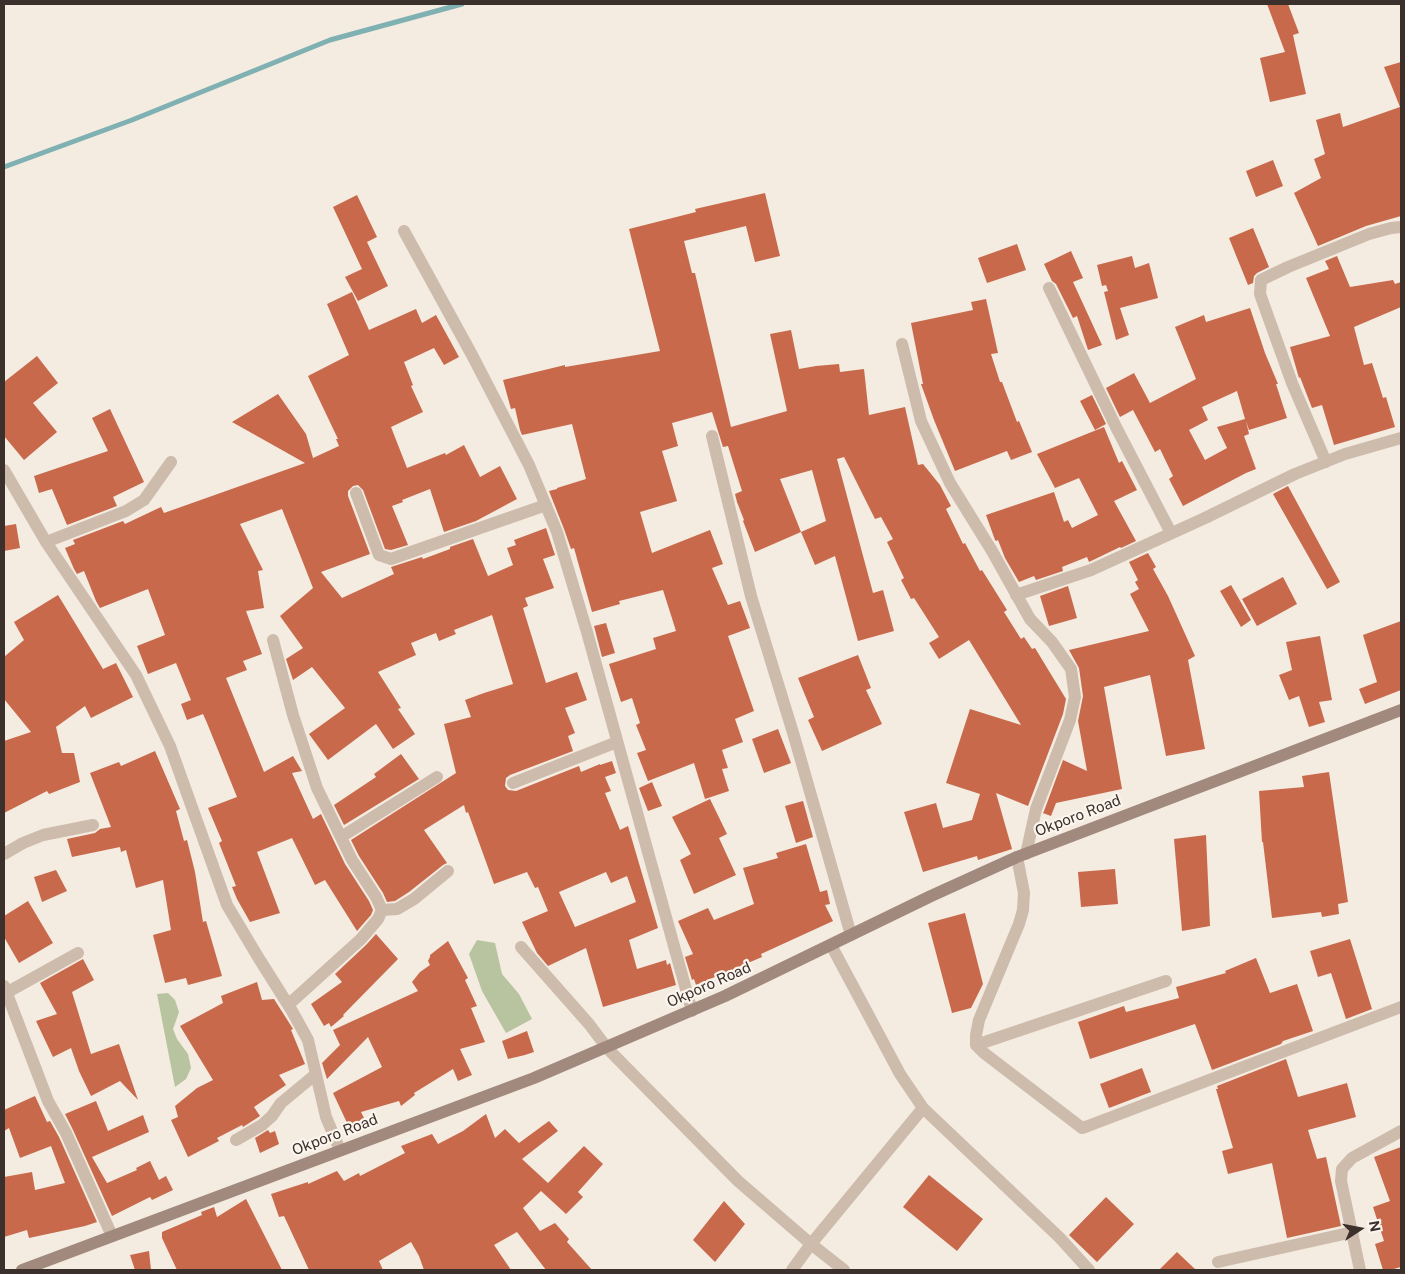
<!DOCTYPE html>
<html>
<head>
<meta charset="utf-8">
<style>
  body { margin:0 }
  #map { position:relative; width:1405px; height:1274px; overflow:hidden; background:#f4ebe1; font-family:"Public Sans",sans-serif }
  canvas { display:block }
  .frame { position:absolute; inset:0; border:5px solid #3b302b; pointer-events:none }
  .north { position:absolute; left:1335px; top:1204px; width:50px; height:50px; -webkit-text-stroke:4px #fbf5ee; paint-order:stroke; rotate:79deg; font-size:14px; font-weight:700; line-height:20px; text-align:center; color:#3b302b }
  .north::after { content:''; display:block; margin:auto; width:18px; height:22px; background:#3b302b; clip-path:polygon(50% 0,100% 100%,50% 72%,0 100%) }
</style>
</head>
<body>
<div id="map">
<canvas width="1405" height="1274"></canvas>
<div class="frame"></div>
<div class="north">N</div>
</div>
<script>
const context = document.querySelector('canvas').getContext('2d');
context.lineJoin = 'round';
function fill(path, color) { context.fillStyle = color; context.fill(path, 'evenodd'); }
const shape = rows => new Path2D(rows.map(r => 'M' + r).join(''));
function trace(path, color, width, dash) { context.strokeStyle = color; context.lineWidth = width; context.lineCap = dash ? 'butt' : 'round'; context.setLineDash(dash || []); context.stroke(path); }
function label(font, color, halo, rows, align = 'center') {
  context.font = font + ' "Public Sans",sans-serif'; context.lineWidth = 4.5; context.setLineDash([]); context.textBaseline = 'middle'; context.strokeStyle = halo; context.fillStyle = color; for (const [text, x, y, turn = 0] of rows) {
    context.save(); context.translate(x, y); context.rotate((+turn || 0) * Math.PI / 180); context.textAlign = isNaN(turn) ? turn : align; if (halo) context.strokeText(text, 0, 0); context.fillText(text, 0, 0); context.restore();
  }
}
fill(shape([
  [477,940,495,943,502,974,519,994,532,1019,506,1033,482,991,469,954],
  [168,993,175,1000,179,1012,173,1029,177,1039,188,1054,191,1068,186,1079,175,1087,157,994]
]), '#b8c4a0');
trace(shape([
  [4,167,132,120,330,40,462,4]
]), '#7fb0b2', 5);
fill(shape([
  [1267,4,1288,4,1299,33,1293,35,1306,94,1270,102,1260,58,1285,52],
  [1401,62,1401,216,1366,226,1318,246,1294,193,1321,178,1314,159,1325,154,1316,120,1340,113,1343,127,1400,107,1384,67],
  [1273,160,1283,186,1256,197,1246,171],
  [765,193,780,256,755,262,746,226,684,241,692,273,695,273,731,427,787,411,770,334,791,330,799,369,816,366,839,364,840,372,864,369,869,415,905,407,918,465,923,464,940,485,951,506,946,509,963,544,965,543,980,571,982,570,1007,610,1004,612,1021,639,1024,637,1032,649,1035,648,1066,699,1063,714,1028,806,996,793,1012,849,978,860,977,856,923,872,904,812,936,803,943,828,972,820,980,794,946,783,970,709,1021,725,969,640,939,659,929,643,939,637,914,598,911,599,901,580,904,578,887,542,893,539,881,517,875,519,844,457,837,459,873,593,883,590,894,631,858,641,835,556,815,565,801,532,755,552,743,521,744,520,737,502,735,494,742,491,728,446,723,447,712,412,672,423,678,446,662,451,677,501,640,512,652,553,710,530,723,564,712,568,728,605,740,601,750,628,728,636,754,711,735,719,743,742,722,750,728,768,722,769,729,791,705,799,694,763,648,781,637,753,646,750,636,725,640,723,632,698,621,702,609,664,656,649,653,638,676,631,663,590,619,601,620,604,592,612,574,548,571,549,564,529,549,491,557,489,557,488,586,479,572,424,522,435,520,430,515,408,511,409,503,380,565,365,565,367,660,351,629,229,696,212,695,209],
  [812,470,826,521,801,532,780,479],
  [357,195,377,237,367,242,388,286,358,301,345,277,362,269,333,207],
  [1253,228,1269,267,1257,273,1254,276,1253,283,1248,285,1229,238],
  [1017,244,1026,270,987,283,978,258],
  [1071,251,1083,278,1073,282,1102,345,1088,350,1077,316,1073,318,1056,284,1052,281,1044,264],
  [1132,256,1135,268,1149,263,1158,298,1120,308,1129,335,1116,340,1104,292,1108,291,1106,285,1102,286,1097,265],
  [1337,256,1350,287,1393,280,1395,284,1401,282,1401,307,1354,327,1364,365,1372,363,1383,398,1386,397,1395,427,1334,445,1322,405,1312,408,1300,377,1299,378,1290,347,1330,336,1306,278,1329,269,1325,261],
  [352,292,369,330,416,309,422,323,436,315,459,357,444,365,434,348,404,362,413,385,411,386,423,412,391,427,407,468,445,453,446,455,464,445,480,477,500,466,517,499,476,521,444,532,430,489,402,500,403,502,392,506,408,545,391,550,385,549,363,490,358,485,353,486,348,491,348,496,370,554,321,572,342,598,394,574,391,567,422,557,423,559,450,549,450,547,473,539,488,576,513,565,507,548,516,545,514,540,546,528,555,555,543,559,554,588,525,598,528,606,523,608,546,683,577,672,587,700,565,708,575,733,568,736,573,751,510,775,506,778,505,786,508,790,516,791,579,766,581,772,600,764,600,765,612,761,616,773,605,777,611,791,605,793,620,830,628,826,658,928,629,940,637,969,666,960,667,965,670,963,676,985,603,1007,586,948,548,966,537,953,522,922,548,911,538,887,535,888,527,872,494,884,468,812,466,813,464,805,424,830,447,863,443,865,409,892,395,901,387,902,383,893,359,856,351,840,456,773,444,724,471,717,465,700,484,693,513,684,492,615,454,630,456,634,439,641,436,633,411,643,416,655,378,672,401,708,398,709,415,734,393,749,376,724,328,760,309,734,345,708,312,667,293,680,286,659,303,648,280,616,313,588,282,509,240,524,263,570,258,571,264,608,246,611,262,654,243,661,247,670,226,678,264,772,293,756,302,771,292,773,313,819,321,814,345,864,369,901,373,910,371,915,357,931,325,880,315,885,292,838,257,852,280,913,250,922,237,899,232,887,236,886,219,843,222,841,208,808,237,797,207,723,203,714,187,720,181,704,191,700,176,663,148,674,137,646,165,635,148,589,100,608,96,601,84,571,77,574,74,569,65,548,75,544,73,540,123,521,125,524,161,507,164,513,305,463,232,422,278,394,306,434,313,458,339,446,336,439,338,439,308,376,349,355,327,304],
  [606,872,611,883,627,876,636,902,575,927,559,892],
  [986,299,998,353,991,354,1000,382,1002,382,1017,422,1019,421,1032,452,1011,460,1007,451,955,471,934,420,921,384,923,384,911,323,973,310,971,302],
  [1250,308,1265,353,1278,384,1276,384,1287,418,1249,430,1246,421,1249,434,1244,436,1256,469,1246,473,1183,506,1169,479,1173,476,1160,449,1155,452,1133,410,1120,417,1106,388,1134,373,1150,403,1196,379,1175,327,1204,315,1206,322],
  [1237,391,1245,419,1217,427,1227,448,1205,460,1189,430,1208,420,1202,407],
  [37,356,58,383,33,403,57,432,24,460,4,436,4,382],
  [1092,395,1106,424,1095,430,1080,401],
  [110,409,144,482,113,497,117,506,67,525,52,489,39,493,34,476,108,451,92,418],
  [1104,427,1119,463,1122,461,1137,490,1114,501,1136,541,1121,548,1120,547,1089,562,1087,557,1062,567,1063,571,1036,580,1034,576,1019,582,1005,558,998,540,996,541,995,540,986,515,1054,492,1064,522,1068,520,1072,528,1098,515,1079,478,1055,488,1037,454],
  [1288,486,1340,582,1327,589,1273,494],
  [16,524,20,548,4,551,4,526],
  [1148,553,1156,567,1153,569,1168,596,1195,656,1188,660,1205,749,1166,756,1150,675,1104,687,1122,789,1056,803,1051,816,1043,813,1044,811,1063,760,1087,771,1078,721,1083,696,1079,668,1069,650,1149,631,1130,594,1139,589,1135,582,1138,580,1129,562],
  [1283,577,1297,604,1257,626,1242,599],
  [1231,585,1251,620,1241,627,1220,591],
  [1068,586,1077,618,1049,626,1040,596],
  [58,595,103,669,116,663,133,697,91,718,85,706,56,727,62,753,74,753,80,782,49,794,47,791,4,813,4,741,31,732,4,699,4,657,24,640,14,622],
  [1401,621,1401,690,1365,704,1359,689,1377,682,1363,635],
  [606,623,615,653,602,657,594,626],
  [1320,636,1332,700,1319,702,1325,722,1309,727,1299,696,1289,700,1279,675,1292,670,1286,642],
  [858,655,871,688,866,690,882,724,822,751,808,720,814,717,798,678],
  [778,729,791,763,764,773,752,739],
  [155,751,180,809,176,811,184,841,187,840,195,872,203,922,206,921,222,976,188,985,186,978,165,983,153,935,171,930,163,880,136,888,126,850,121,852,120,847,72,857,67,839,95,833,100,829,111,827,90,773,119,762,121,766],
  [401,754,419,779,344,825,334,805,376,777,374,774],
  [1329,772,1348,902,1338,904,1339,914,1322,917,1321,912,1272,918,1263,842,1262,842,1259,791,1304,787,1302,776],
  [652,782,662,806,648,811,639,788],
  [710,799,727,834,719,838,736,875,694,894,680,860,691,854,672,817],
  [803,801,813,837,796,843,785,806],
  [1206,835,1210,926,1182,931,1174,839],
  [806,844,820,892,827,890,830,904,825,905,833,921,761,954,762,957,696,985,694,979,692,980,685,957,693,954,678,921,708,908,714,920,754,904,743,868,778,858,776,853],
  [1115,869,1118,904,1081,907,1078,872],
  [56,870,67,891,42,902,34,877],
  [28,901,53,943,19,963,4,937,4,916],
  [965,913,983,984,971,1008,952,1013,928,923],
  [376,934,398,959,343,1015,344,1016,331,1027,329,1023,324,1026,311,1004,342,982,335,974,366,945],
  [1350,939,1372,1009,1346,1019,1331,973,1318,977,1310,951],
  [448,941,468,978,465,980,477,1006,471,1008,485,1042,460,1049,472,1075,458,1081,453,1069,414,1093,415,1095,401,1106,399,1101,361,1112,364,1118,349,1127,333,1093,382,1067,368,1037,327,1079,322,1063,340,1045,333,1030,418,991,412,982,420,972,430,965,428,961,430,957,430,955],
  [1256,958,1270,993,1297,984,1313,1031,1283,1041,1281,1044,1212,1070,1195,1024,1090,1059,1078,1022,1124,1006,1126,1012,1179,998,1176,987,1226,973,1225,971],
  [83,959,94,980,72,992,91,1054,119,1044,138,1100,120,1081,91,1096,79,1071,71,1048,53,1057,36,1021,57,1014,40,983],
  [257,982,262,1000,274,999,288,1021,293,1029,291,1030,305,1064,279,1075,286,1085,254,1107,260,1116,257,1118,243,1127,242,1125,217,1138,219,1141,188,1157,171,1120,178,1117,175,1106,197,1088,213,1080,180,1026,223,1003,221,996],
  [527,1031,534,1052,525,1055,508,1059,502,1041],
  [1286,1059,1298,1097,1347,1083,1356,1117,1308,1130,1317,1159,1326,1157,1341,1226,1287,1238,1272,1163,1228,1174,1222,1151,1233,1148,1216,1089,1218,1089,1217,1086],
  [1142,1068,1151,1092,1109,1108,1100,1084],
  [35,1096,47,1122,50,1121,59,1137,97,1222,85,1226,29,1238,27,1230,4,1237,4,1177,32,1172,35,1190,65,1183,51,1146,20,1158,9,1128,4,1131,4,1110],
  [96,1101,108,1131,143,1115,149,1132,92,1157,107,1183,137,1170,136,1168,150,1161,159,1180,166,1176,173,1190,152,1200,150,1197,112,1216,73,1130,65,1114],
  [486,1114,495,1138,505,1129,519,1143,549,1121,558,1131,522,1159,548,1183,584,1146,603,1164,578,1192,583,1197,566,1214,541,1191,523,1208,540,1231,555,1223,569,1239,567,1242,592,1270,546,1270,517,1232,494,1245,511,1270,424,1270,419,1256,411,1242,379,1261,383,1270,309,1270,284,1216,279,1217,271,1194,308,1182,308,1184,337,1171,344,1181,359,1173,360,1176,405,1153,401,1146,432,1134,438,1144,463,1131],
  [268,1130,270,1133,275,1131,279,1144,260,1153,255,1138],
  [1401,1147,1401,1267,1390,1270,1383,1270,1375,1244,1384,1241,1373,1207,1390,1201,1374,1157],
  [929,1175,983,1219,957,1251,903,1207],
  [1106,1197,1134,1224,1097,1262,1069,1235],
  [246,1199,282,1270,177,1270,162,1238,162,1232,202,1215,201,1212,214,1207,217,1217],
  [724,1201,745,1224,715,1262,693,1240],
  [149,1251,151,1270,135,1270,130,1255],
  [1177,1252,1196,1270,1159,1270]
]), '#c8694b');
trace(shape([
  [404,231,472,355,529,465,557,532,587,632,692,1011],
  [1049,288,1116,427,1171,533],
  [902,344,921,421,950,483,992,551,1030,619,1052,642,1071,669,1075,697,1070,720,1036,809,1026,854],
  [712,436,751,596,794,736,851,935],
  [1326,462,1292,383,1260,294,1261,280,1288,267,1369,234,1391,228,1401,227],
  [4,470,46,542,136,675,170,746,227,905,258,957,292,1011,308,1040,326,1117,340,1150],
  [356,493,379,555,391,559,546,505],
  [46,542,126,511,144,500,171,462],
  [1016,595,1091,570,1205,518,1295,474,1345,454,1401,438],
  [273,640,293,715,317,788,352,860,376,897,382,910,378,919,361,939,288,1005],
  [513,783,617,742],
  [341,837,437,777],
  [4,854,23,843,43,835,93,825],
  [1017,857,1024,893,1023,910,1019,924,979,1020,976,1035,976,1045,984,1053,1082,1128,1088,1126,1401,1007],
  [382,910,397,909,414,899,448,871],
  [831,945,900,1074,923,1108,1060,1238,1089,1270],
  [521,947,589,1024,607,1048,738,1181,811,1244,844,1270],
  [4,986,48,1101,66,1133,112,1236],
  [6,993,78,953],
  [976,1045,1166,981],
  [236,1140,262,1125,272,1116,281,1103,316,1074],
  [1218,1262,1353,1232],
  [792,1270,811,1244,923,1108],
  [1360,1270,1341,1181,1342,1169,1352,1158,1401,1131]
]), '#cdbbac', 12);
trace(shape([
  [22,1270,534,1078,725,996,931,896,1017,857,1401,710]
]), '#a18a7d', 12);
label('15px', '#3b302b', '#fbf5ee', [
  ["Okporo Road",1078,816,-21],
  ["Okporo Road",709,985,-24],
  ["Okporo Road",335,1135,-21]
]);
</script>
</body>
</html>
